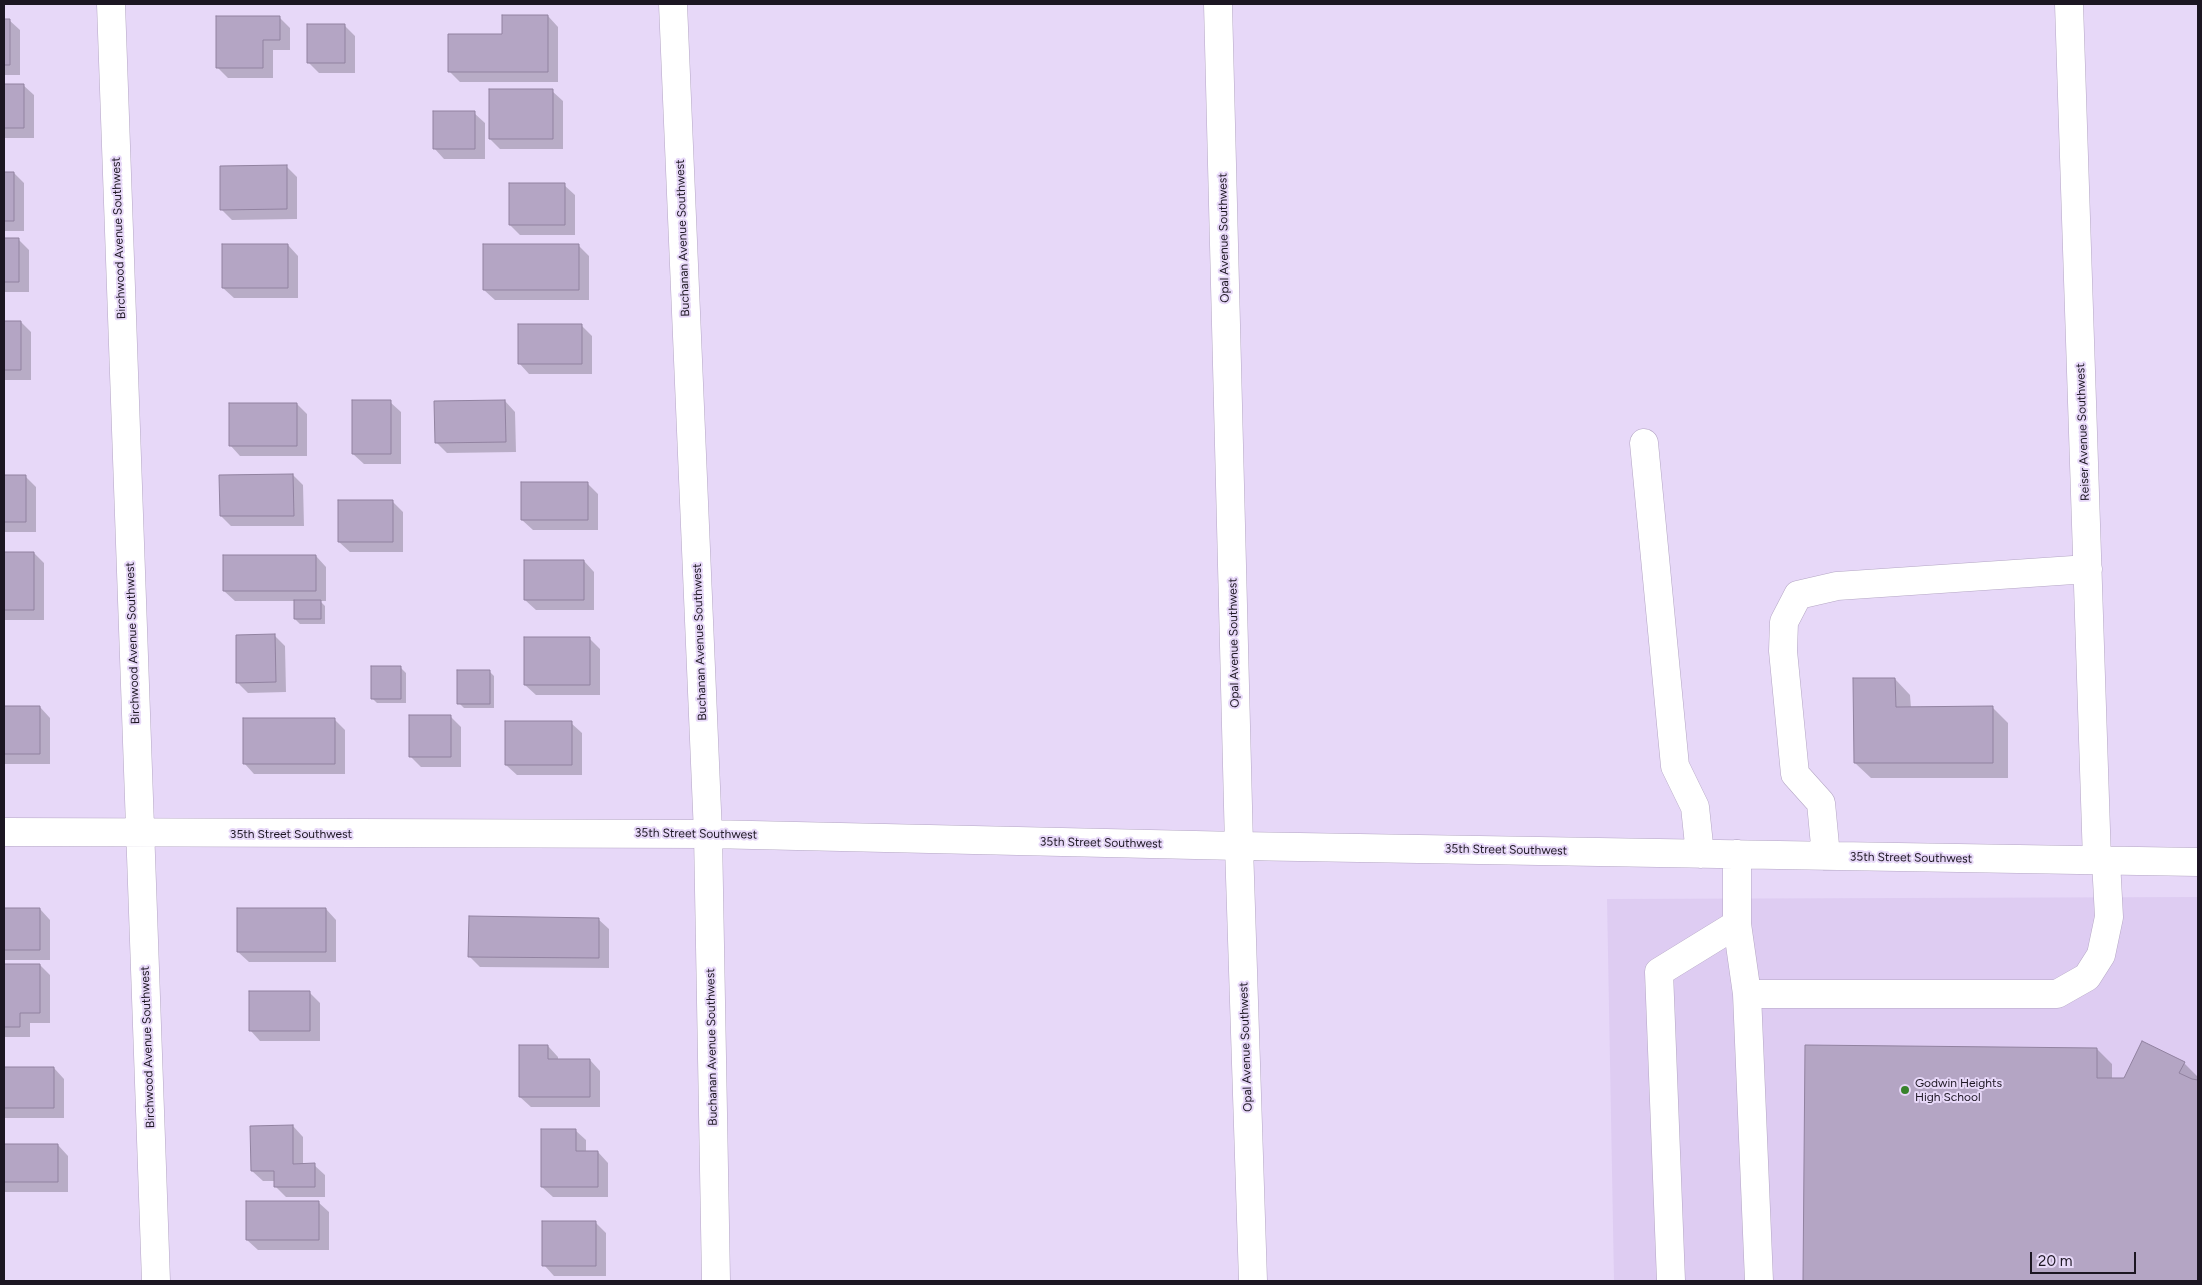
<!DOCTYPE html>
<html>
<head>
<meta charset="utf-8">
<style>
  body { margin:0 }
  #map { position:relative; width:2202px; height:1285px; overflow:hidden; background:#e7d8f8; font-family:Figtree,sans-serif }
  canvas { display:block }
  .frame { position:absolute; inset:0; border:5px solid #1c1622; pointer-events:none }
  .scale { position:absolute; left:2030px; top:1252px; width:106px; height:22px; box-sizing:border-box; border:2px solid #1c1622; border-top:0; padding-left:6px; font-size:15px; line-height:18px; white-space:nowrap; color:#1c1622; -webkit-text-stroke:4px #e7d8f8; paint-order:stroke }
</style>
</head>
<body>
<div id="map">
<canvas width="2202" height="1285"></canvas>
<div class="frame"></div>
<div class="scale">20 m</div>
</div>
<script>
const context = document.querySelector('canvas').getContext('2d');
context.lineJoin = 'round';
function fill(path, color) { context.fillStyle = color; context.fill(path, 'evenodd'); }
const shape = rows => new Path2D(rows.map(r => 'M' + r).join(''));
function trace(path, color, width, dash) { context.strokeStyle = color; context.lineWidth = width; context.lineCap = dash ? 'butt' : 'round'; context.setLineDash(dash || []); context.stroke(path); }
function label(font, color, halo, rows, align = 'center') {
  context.font = font + ' Figtree,sans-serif'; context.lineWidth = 4; context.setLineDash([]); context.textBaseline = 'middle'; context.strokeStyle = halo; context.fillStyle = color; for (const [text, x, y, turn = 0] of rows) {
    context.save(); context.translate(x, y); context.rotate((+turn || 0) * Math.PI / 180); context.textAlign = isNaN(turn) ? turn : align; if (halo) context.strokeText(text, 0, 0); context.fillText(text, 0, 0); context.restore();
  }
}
fill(shape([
  [2198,897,2198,1281,1614,1281,1607,899]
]), '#deccf2');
fill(shape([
  [548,16,558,27,558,82,460,82,449,71,503,35],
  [279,17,290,28,290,50,273,50,273,78,228,78,217,67],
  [4,20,9,20,20,30,20,75,4,75],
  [345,26,355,36,355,73,319,73,308,62],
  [4,85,23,85,34,95,34,138,4,138],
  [552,91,563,101,563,149,500,149,490,139],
  [474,113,485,123,485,159,444,159,434,148],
  [286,166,297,177,297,219,232,220,222,210],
  [4,173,14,173,24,183,24,231,4,231],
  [564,185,575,195,575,235,520,235,510,225],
  [4,239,18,239,29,250,29,292,4,292],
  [288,245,298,256,298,298,234,298,223,288],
  [578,245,589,256,589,300,495,300,484,290],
  [4,322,21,322,31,332,31,380,4,380],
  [581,325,592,336,592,374,529,374,519,363],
  [505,401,515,412,516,452,447,453,436,442],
  [390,402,401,412,401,464,364,464,353,454],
  [297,404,307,414,307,456,240,456,230,445],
  [293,475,303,485,304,526,231,526,221,516],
  [4,476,25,476,36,487,36,532,4,532],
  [587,483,598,494,598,530,533,530,522,520],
  [392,501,403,512,403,552,350,552,339,542],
  [4,553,34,553,44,563,44,620,4,620],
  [316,556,326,567,326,601,320,601,325,606,325,624,300,624,295,619,295,601,235,601,224,591],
  [584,561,594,572,594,610,536,610,525,600],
  [275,636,285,646,286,692,248,693,237,682],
  [590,639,600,649,600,695,536,695,525,685],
  [401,668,406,673,406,703,377,703,372,698],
  [489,671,494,676,494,708,464,708,459,703],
  [1895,679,1910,695,1911,708,1992,707,2008,723,2008,778,1871,778,1855,763],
  [4,707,40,707,50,718,50,764,4,764],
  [451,717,461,727,461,767,421,767,411,757],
  [334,719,345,730,345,774,254,774,244,763],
  [571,723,582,733,582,775,517,775,506,765],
  [4,909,40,909,50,920,50,960,4,960],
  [326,909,336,920,336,962,249,962,238,952],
  [598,919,609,929,609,968,480,967,469,956],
  [4,965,40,965,50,975,50,1023,30,1023,30,1037,4,1037],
  [310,993,320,1003,320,1041,260,1041,250,1030],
  [548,1046,558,1057,558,1060,590,1060,600,1071,600,1107,531,1107,520,1097],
  [1806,1046,2097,1049,2112,1064,2112,1079,2125,1080,2184,1063,2198,1077,2198,1281,1804,1281],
  [4,1068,54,1068,64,1079,64,1118,4,1118],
  [293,1126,303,1137,303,1165,314,1165,325,1175,325,1197,286,1197,276,1187,276,1181,263,1181,252,1171],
  [575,1130,586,1140,586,1152,598,1152,608,1163,608,1197,553,1197,542,1187],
  [4,1145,58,1145,68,1156,68,1192,4,1192],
  [318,1202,329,1212,329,1250,258,1250,247,1240],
  [595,1222,606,1233,606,1276,554,1276,544,1265]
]), '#0003');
const building = shape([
  [502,15,548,15,548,72,448,72,448,34,502,34,502,15],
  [216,16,280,16,280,40,263,40,263,68,216,68,216,16],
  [4,19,10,19,10,65,4,65,4,19],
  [307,24,345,24,345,63,307,63,307,24],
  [4,84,24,84,24,128,4,128,4,84],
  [489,89,553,89,553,139,489,139,489,89],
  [433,111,475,111,475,149,433,149,433,111],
  [287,165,287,209,220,210,220,166,287,165],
  [4,172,14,172,14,221,4,221,4,172],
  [509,183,565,183,565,225,509,225,509,183],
  [4,238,19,238,19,282,4,282,4,238],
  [222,244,288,244,288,288,222,288,222,244],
  [483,244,579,244,579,290,483,290,483,244],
  [4,321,21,321,21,370,4,370,4,321],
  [518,324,582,324,582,364,518,364,518,324],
  [352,400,391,400,391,454,352,454,352,400],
  [505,400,506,442,435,443,434,401,505,400],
  [229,403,297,403,297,446,229,446,229,403],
  [293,474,294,516,220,516,219,475,293,474],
  [4,475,26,475,26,522,4,522,4,475],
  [521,482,588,482,588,520,521,520,521,482],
  [338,500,393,500,393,542,338,542,338,500],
  [4,552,34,552,34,610,4,610,4,552],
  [223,555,316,555,316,591,223,591,223,555],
  [524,560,584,560,584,600,524,600,524,560],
  [294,600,321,600,321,619,294,619,294,600],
  [275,634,276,682,236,683,236,635,275,634],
  [524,637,590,637,590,685,524,685,524,637],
  [371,666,401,666,401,699,371,699,371,666],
  [457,670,490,670,490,704,457,704,457,670],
  [1853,678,1895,678,1896,707,1993,706,1993,763,1854,763,1853,678],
  [4,706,40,706,40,754,4,754,4,706],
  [409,715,451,715,451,757,409,757,409,715],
  [243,718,335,718,335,764,243,764,243,718],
  [505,721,572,721,572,765,505,765,505,721],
  [4,908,40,908,40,950,4,950,4,908],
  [237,908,326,908,326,952,237,952,237,908],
  [469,916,599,918,599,958,468,957,469,916],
  [4,964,40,964,40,1013,20,1013,20,1027,4,1027,4,964],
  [249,991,310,991,310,1031,249,1031,249,991],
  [2142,1041,2185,1062,2179,1073,2192,1079,2198,1080,2198,1281,1803,1281,1805,1045,2097,1048,2097,1078,2124,1078,2142,1041],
  [519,1045,548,1045,548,1059,590,1059,590,1097,519,1097,519,1045],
  [4,1067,54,1067,54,1108,4,1108,4,1067],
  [293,1125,293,1164,315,1163,315,1187,274,1187,274,1171,251,1171,250,1126,293,1125],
  [541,1129,576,1129,576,1151,598,1151,598,1187,541,1187,541,1129],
  [4,1144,58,1144,58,1182,4,1182,4,1144],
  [246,1201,319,1201,319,1240,246,1240,246,1201],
  [542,1221,596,1221,596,1266,542,1266,542,1221]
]);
fill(building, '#b4a5c4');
trace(building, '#9182a0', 1);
const minor = shape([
  [111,4,156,1281],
  [673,4,708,834,716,1281],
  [1218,4,1239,846,1253,1281],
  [2069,4,2097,861],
  [1644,443,1675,766,1695,807,1700,854],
  [4,832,708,834,1239,846,2198,862],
  [1737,854,1737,924,1747,994,1759,1281],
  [1826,856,1821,803,1795,774,1783,651,1784,622,1798,595,1837,586,2088,569],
  [1747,994,2057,994,2087,977,2101,955,2109,917,2106,861],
  [1671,1281,1659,972,1737,924]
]);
trace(minor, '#b4a6c4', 29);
trace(minor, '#fff', 28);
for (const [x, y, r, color] of [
  [1905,1090,5,"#37822b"]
]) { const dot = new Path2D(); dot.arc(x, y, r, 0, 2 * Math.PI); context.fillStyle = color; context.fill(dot); trace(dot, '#e7d8f8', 2); }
label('12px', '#1c1622', '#e7d8f8', [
  ["Birchwood Avenue Southwest",119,238,-92],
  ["Buchanan Avenue Southwest",683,238,-92],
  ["Opal Avenue Southwest",1224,238,-91],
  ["Reiser Avenue Southwest",2083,432,-92],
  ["Buchanan Avenue Southwest",700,642,-92],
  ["Birchwood Avenue Southwest",133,643,-92],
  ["Opal Avenue Southwest",1234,643,-91],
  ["35th Street Southwest",291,834],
  ["35th Street Southwest",696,834,1],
  ["35th Street Southwest",1101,843,1],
  ["35th Street Southwest",1506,850,1],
  ["35th Street Southwest",1911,858,1],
  ["Birchwood Avenue Southwest",148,1047,-92],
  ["Buchanan Avenue Southwest",712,1047,-91],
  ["Opal Avenue Southwest",1246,1047,-92]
]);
label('12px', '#1c1622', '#e7d8f8', [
  ["Godwin Heights",1915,1083],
  ["High School",1915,1097]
], 'left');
</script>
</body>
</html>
